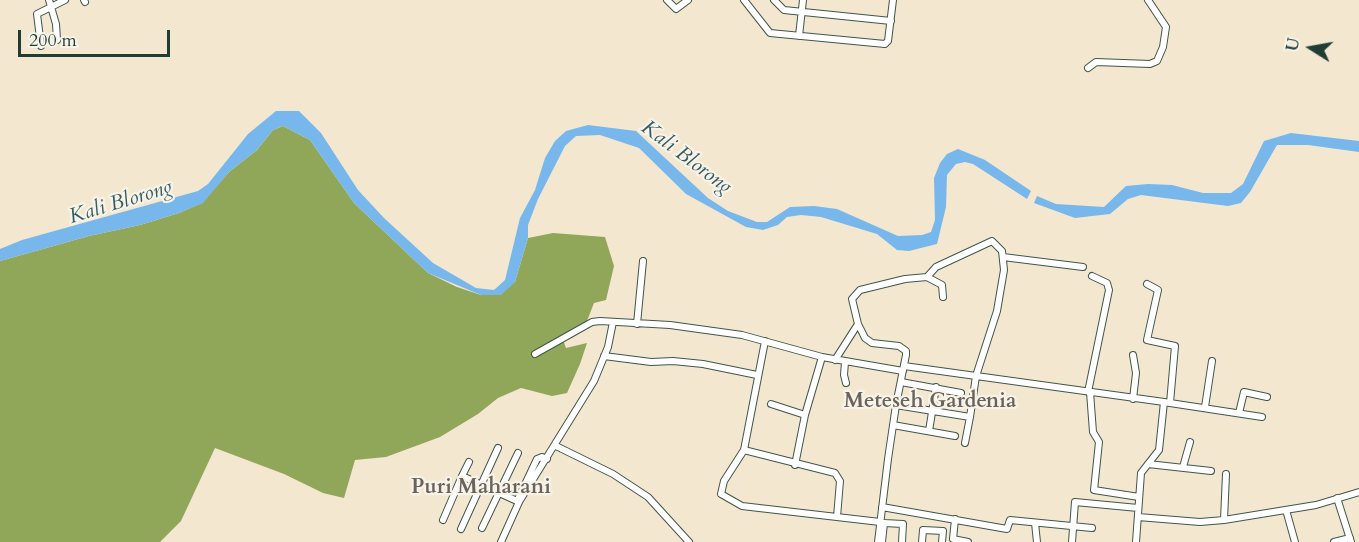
<!DOCTYPE html>
<html>
<head>
<meta charset="utf-8">
<style>
  body { margin:0 }
  #map { position:relative; width:1359px; height:542px; overflow:hidden; background:#f3e7d0; font-family:Cardo,serif }
  canvas { display:block }
  .north { position:absolute; left:1281px; top:18px; width:60px; height:60px; -webkit-text-stroke:4px #f7f3e8; paint-order:stroke; rotate:281deg; font-size:16px; font-weight:700; line-height:24px; text-align:center; color:#1f3d34 }
  .north::after { content:''; display:block; margin:auto; width:21px; height:27px; background:#1f3d34; clip-path:polygon(50% 0,100% 100%,50% 72%,0 100%) }
  .scale { position:absolute; left:18px; top:30px; width:152px; height:27px; box-sizing:border-box; border:3px solid #1f3d34; border-top:0; padding-left:8px; font-size:18px; line-height:21px; white-space:nowrap; color:#1f3d34; -webkit-text-stroke:4px #f7f3e8; paint-order:stroke }
</style>
</head>
<body>
<div id="map">
<canvas width="1359" height="542"></canvas>
<div class="north">U</div>
<div class="scale">200 m</div>
</div>
<script>
const context = document.querySelector('canvas').getContext('2d');
context.lineJoin = 'round';
function fill(path, color) { context.fillStyle = color; context.fill(path, 'evenodd'); }
const shape = rows => new Path2D(rows.map(r => 'M' + r).join(''));
function trace(path, color, width, dash) { context.strokeStyle = color; context.lineWidth = width; context.lineCap = dash ? 'butt' : 'round'; context.setLineDash(dash || []); context.stroke(path); }
function label(font, color, halo, rows, align = 'center') {
  context.font = font + ' Cardo,serif'; context.lineWidth = 4.5; context.setLineDash([]); context.textBaseline = 'middle'; context.strokeStyle = halo; context.fillStyle = color; for (const [text, x, y, turn = 0] of rows) {
    context.save(); context.translate(x, y); context.rotate((+turn || 0) * Math.PI / 180); context.textAlign = isNaN(turn) ? turn : align; if (halo) context.strokeText(text, 0, 0); context.fillText(text, 0, 0); context.restore();
  }
}
fill(shape([
  [283,126,310,140,354,203,428,273,457,287,481,295,515,282,528,238,553,233,605,237,614,266,606,300,594,303,587,321,562,337,566,348,587,343,580,364,567,393,552,396,521,388,498,398,478,414,440,437,386,457,355,460,344,498,323,493,284,474,215,448,181,521,160,542,0,542,0,261,89,236,140,225,179,213,202,203,229,172,257,150,273,130]
]), '#90a759');
fill(shape([
  [276,111,299,111,321,133,358,190,384,218,433,263,476,288,494,290,505,280,520,218,535,190,545,158,555,141,566,131,588,125,636,131,708,198,728,211,757,222,767,222,790,207,814,206,837,209,898,236,922,235,931,232,935,220,934,178,940,163,947,154,958,149,985,160,1031,191,1027,199,973,164,965,162,956,164,947,175,946,207,937,244,909,251,897,250,877,234,821,217,801,215,787,217,778,225,763,230,746,227,686,194,639,148,600,135,576,136,565,146,538,199,528,225,528,238,515,282,501,295,481,295,428,273,354,203,310,140,283,126,273,130,257,150,229,172,203,203,179,213,140,225,89,236,0,261,0,249,22,240,198,191,208,184,248,134],
  [1291,133,1359,141,1359,152,1308,145,1277,145,1250,192,1241,203,1228,206,1141,195,1128,199,1110,214,1075,218,1034,203,1037,196,1056,204,1104,207,1126,186,1148,184,1172,185,1203,193,1231,193,1243,184,1264,141]
]), '#78b7eb');
const minor = shape([
  [49,0,56,24,57,40],
  [84,0,85,2],
  [667,0,676,9,688,0],
  [744,0,770,33,885,44,888,41,893,0],
  [774,0,784,10,891,21],
  [799,36,803,0],
  [41,46,37,14,65,0],
  [1088,68,1096,62,1150,64,1157,61,1163,47,1166,27,1148,0],
  [1003,257,1083,267],
  [927,277,942,285,943,297],
  [1147,284,1158,290,1147,340,1175,346,1170,403,1164,402],
  [637,324,643,261],
  [765,341,744,450,724,481,721,494,742,506,880,522],
  [535,354,592,322,600,321,670,325,742,335,822,357,903,371],
  [604,356,651,362,673,361,703,364,757,375],
  [835,360,858,324],
  [845,362,844,375,846,383],
  [904,366,1164,402,1159,450,1141,473,1136,542],
  [901,382,961,393],
  [1088,392,1109,290,1107,283,1092,276],
  [1090,392,1093,432,1099,442,1094,490,1139,497],
  [1133,399,1136,373,1133,355],
  [1170,403,1262,417],
  [771,404,805,415],
  [1205,407,1212,361],
  [1239,413,1244,392,1267,397],
  [893,425,955,436],
  [929,431,936,387],
  [965,443,970,417],
  [556,446,613,474,648,497,689,542],
  [744,450,835,473,840,481,837,517],
  [469,462,462,476,517,501],
  [1148,464,1211,471],
  [795,465,805,415,822,357],
  [1183,467,1190,442],
  [519,497,537,459,542,457,547,459],
  [1337,498,1351,542],
  [882,507,1007,529,1010,520,1092,528],
  [1286,510,1295,542],
  [1138,517,1200,522,1224,520,1316,505,1359,492],
  [955,519,953,539,968,542],
  [443,520,462,476],
  [1224,520,1226,474],
  [1035,523,1037,542],
  [482,528,518,453],
  [461,529,498,448],
  [501,542,519,502,594,381,608,347,613,322],
  [878,542,888,459,896,405,906,355,906,351,899,346,872,343,865,338,858,324,852,299,860,290,905,279,927,277,936,267,992,241,1002,251,1004,270,997,311,976,376,970,417,896,405],
  [882,542,884,523,903,524,902,542],
  [922,542,923,530,943,531,942,542],
  [1072,542,1075,502,1138,508],
  [1334,542,1350,538]
]);
trace(minor, '#3f564b', 8);
trace(minor, '#fff', 6);
label('italic 21px', '#355c62', '#f7f3e8', [
  ["Kali Blorong",686,158,37],
  ["Kali Blorong",121,203,-17]
]);
label('bold 21px', '#6a625c', '#f7f3e8', [
  ["Meteseh Gardenia",930,402],
  ["Puri Maharani",481,488]
]);
</script>
</body>
</html>
